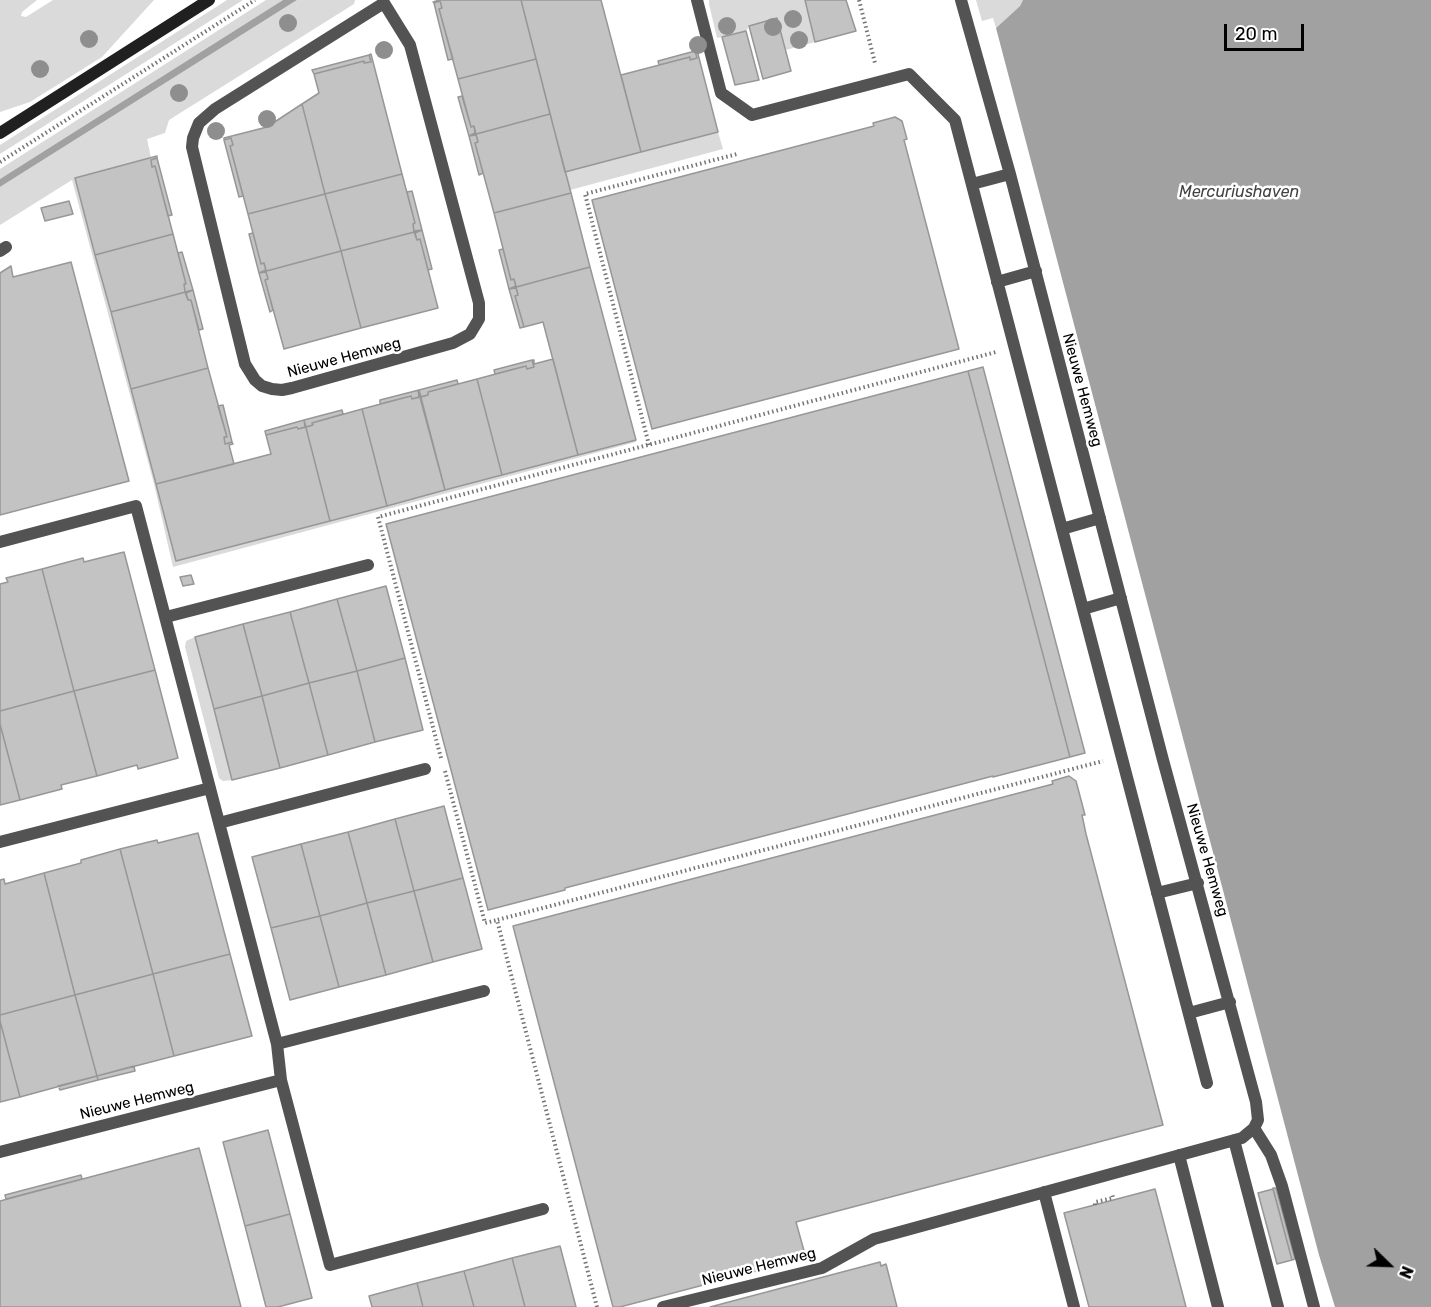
<!DOCTYPE html>
<html>
<head>
<meta charset="utf-8">
<style>
  body { margin:0 }
  #map { position:relative; width:1431px; height:1307px; overflow:hidden; background:#fff; font-family:Rubik,sans-serif }
  canvas { display:block }
  .north { position:absolute; left:1359px; top:1235px; width:60px; height:60px; -webkit-text-stroke:4px #fff; paint-order:stroke; rotate:113deg; font-size:16px; font-weight:700; line-height:24px; text-align:center; color:#000 }
  .north::after { content:''; display:block; margin:auto; width:21px; height:27px; background:#000; clip-path:polygon(50% 0,100% 100%,50% 72%,0 100%) }
  .scale { position:absolute; left:1224px; top:24px; width:80px; height:27px; box-sizing:border-box; border:3px solid #000; border-top:0; padding-left:8px; font-size:18px; line-height:21px; white-space:nowrap; color:#000; -webkit-text-stroke:4px #fff; paint-order:stroke }
</style>
</head>
<body>
<div id="map">
<canvas width="1431" height="1307"></canvas>
<div class="north">N</div>
<div class="scale">20 m</div>
</div>
<script>
const context = document.querySelector('canvas').getContext('2d');
context.lineJoin = 'round';
function fill(path, color) { context.fillStyle = color; context.fill(path, 'evenodd'); }
const shape = rows => new Path2D(rows.map(r => 'M' + r).join(''));
function trace(path, color, width, dash) { context.strokeStyle = color; context.lineWidth = width; context.lineCap = dash ? 'butt' : 'round'; context.setLineDash(dash || []); context.stroke(path); }
function label(font, color, halo, rows, align = 'center') {
  context.font = font + ' Rubik,sans-serif'; context.lineWidth = 5; context.setLineDash([]); context.textBaseline = 'middle'; context.strokeStyle = halo; context.fillStyle = color; for (const [text, x, y, turn = 0] of rows) {
    context.save(); context.translate(x, y); context.rotate((+turn || 0) * Math.PI / 180); context.textAlign = isNaN(turn) ? turn : align; if (halo) context.strokeText(text, 0, 0); context.fillText(text, 0, 0); context.restore();
  }
}
fill(shape([
  [0,0,37,0,22,12,21,16,26,17,53,0,154,0,102,57,30,102,0,112],
  [227,0,243,0,0,154,0,145],
  [266,0,283,0,0,179,0,169],
  [297,0,355,0,354,4,169,120,165,133,147,139,151,158,75,178,176,561,636,440,636,442,173,567,154,484,72,180,0,225,0,187],
  [709,0,805,0,815,42,786,50,777,18,749,26,746,31,717,38,709,4],
  [976,0,1023,0,1020,6,996,28,993,18,982,21],
  [718,132,723,149,570,190,565,172],
  [195,637,233,780,223,781,219,778,185,647,186,641]
]), '#dadada');
fill(shape([
  [283,0,297,0,0,187,0,179],
  [1023,0,1431,0,1431,1307,1335,1307,1319,1255,996,28,1020,6]
]), '#a1a1a1');
const building = shape([
  [521,0,536,59,458,79,439,9,442,8,440,1,433,2,439,0,521,0],
  [521,0,601,0,641,152,565,172,521,0],
  [805,0,846,0,856,31,815,42,805,0],
  [440,1,442,8,439,9,453,59,448,60,434,3,440,1],
  [777,18,791,71,763,79,749,26,777,18],
  [746,31,759,80,735,85,722,37,746,31],
  [697,50,718,132,641,152,621,75,690,57,690,60,697,58,695,51,697,50],
  [695,51,697,58,690,60,690,57,659,65,658,61,695,51],
  [371,54,402,174,325,194,302,104,319,93,314,74,364,61,364,63,371,62,369,55,371,54],
  [369,55,371,62,364,63,364,61,314,74,312,70,369,55],
  [536,59,550,114,469,136,475,133,474,126,471,127,458,79,536,59],
  [462,96,471,127,474,126,476,134,469,136,458,97,462,96],
  [302,104,325,194,248,214,230,146,233,145,231,138,224,140,224,138,267,127,302,104],
  [550,114,571,193,494,213,475,143,478,142,476,135,469,136,550,114],
  [895,117,902,121,907,139,904,140,959,349,652,429,592,200,874,126,873,123,895,117],
  [476,134,478,142,475,143,483,173,479,175,469,136,476,134],
  [231,138,233,145,230,146,243,196,239,197,224,140,231,138],
  [157,156,157,158,151,160,152,167,155,166,173,234,95,255,75,178,157,156],
  [157,158,172,215,168,216,155,166,152,167,151,160,157,158],
  [402,174,415,223,413,224,414,231,422,230,341,251,325,194,402,174],
  [412,191,422,230,414,232,413,224,415,223,407,192,412,191],
  [571,193,590,267,509,289,516,286,514,279,511,280,494,213,571,193],
  [325,194,341,251,259,273,266,270,264,263,261,264,248,214,325,194],
  [69,201,73,214,45,221,41,208,69,201],
  [422,230,415,233,417,240,420,239,438,308,361,328,341,251,422,230],
  [422,230,432,269,428,270,420,239,417,240,414,232,422,230],
  [253,233,261,264,264,263,266,271,259,273,249,234,253,233],
  [173,234,186,284,184,284,185,292,193,290,111,312,95,255,173,234],
  [503,249,511,280,514,279,516,287,509,289,499,250,503,249],
  [341,251,361,328,284,349,265,280,268,279,266,272,259,273,341,251],
  [182,252,193,290,185,292,184,284,186,284,178,253,182,252],
  [71,262,129,481,0,515,0,273,11,266,13,277,71,262],
  [590,267,636,440,578,455,543,322,524,327,515,296,518,295,516,288,509,289,590,267],
  [266,272,268,279,265,280,273,310,270,312,259,273,266,272],
  [516,287,518,295,515,296,524,327,520,328,509,289,516,287],
  [193,290,186,293,188,300,191,300,208,368,131,389,111,312,193,290],
  [193,290,203,329,199,330,191,300,188,300,185,292,193,290],
  [553,359,578,455,502,475,477,379,526,366,527,369,534,367,532,360,534,360,534,364,553,359],
  [532,360,534,367,527,369,526,366,495,374,494,370,532,360],
  [983,367,1085,753,1070,757,968,371,983,367],
  [208,368,227,437,224,437,225,444,232,442,233,444,229,445,234,464,156,484,131,389,208,368],
  [968,371,1070,757,993,777,993,776,565,888,565,890,488,910,386,524,968,371],
  [477,379,502,475,445,490,419,390,421,397,428,395,428,392,477,379],
  [457,380,458,384,428,392,428,395,420,397,419,390,457,380],
  [418,390,445,490,387,506,362,409,411,396,412,399,419,397,418,390],
  [419,390,420,397,412,399,411,396,380,404,380,400,419,390],
  [223,405,232,442,225,444,224,437,227,437,218,406,223,405],
  [362,409,387,506,330,521,304,420,306,427,313,425,312,423,362,409],
  [342,410,343,414,312,423,313,425,306,427,304,420,342,410],
  [304,420,330,521,176,561,156,484,271,454,266,435,297,427,298,429,305,427,304,420],
  [304,420,306,427,298,429,297,427,266,435,265,431,304,420],
  [124,552,155,670,74,691,42,569,83,558,84,562,124,552],
  [42,569,74,691,0,711,0,584,8,582,6,578,42,569],
  [191,575,194,584,183,586,180,577,191,575],
  [386,586,405,658,357,671,337,599,386,586],
  [337,599,357,671,309,683,290,612,337,599],
  [290,612,309,683,262,696,243,624,290,612],
  [243,624,262,696,214,709,195,637,243,624],
  [405,658,423,730,375,742,357,671,405,658],
  [155,670,178,758,138,769,137,765,97,776,74,691,155,670],
  [357,671,375,742,328,755,309,683,357,671],
  [309,683,328,755,280,768,262,696,309,683],
  [74,691,97,776,61,785,62,789,20,800,0,724,0,711,74,691],
  [262,696,280,768,232,780,214,709,262,696],
  [0,724,20,800,0,805,0,724],
  [1069,776,1076,781,1085,815,1082,815,1086,834,1163,1125,796,1222,806,1258,620,1307,613,1307,513,926,1053,784,1052,781,1069,776],
  [444,806,463,878,414,891,395,819,444,806],
  [395,819,414,891,367,903,348,832,395,819],
  [348,832,367,903,320,916,301,844,348,832],
  [198,833,230,954,153,974,120,849,157,840,158,843,198,833],
  [301,844,320,916,271,928,252,857,301,844],
  [120,849,153,974,75,995,44,873,81,863,81,860,120,849],
  [44,873,75,995,0,1015,0,880,4,879,5,884,44,873],
  [463,878,482,949,433,962,414,891,463,878],
  [414,891,433,962,386,975,367,903,414,891],
  [367,903,386,975,339,987,320,916,367,903],
  [320,916,339,987,290,1000,271,928,320,916],
  [230,954,252,1036,174,1056,153,974,230,954],
  [153,974,174,1056,97,1076,75,995,153,974],
  [75,995,97,1076,20,1097,0,1021,0,1015,75,995],
  [0,1021,20,1097,0,1102,0,1021],
  [134,1066,135,1071,98,1080,97,1076,134,1066],
  [97,1076,98,1080,60,1090,58,1086,97,1076],
  [268,1130,290,1214,245,1226,223,1142,268,1130],
  [199,1148,241,1307,0,1307,0,1201,199,1148],
  [81,1175,82,1179,6,1199,5,1195,81,1175],
  [1276,1188,1295,1259,1292,1260,1273,1188,1276,1188],
  [1155,1189,1186,1307,1089,1307,1064,1213,1155,1189],
  [1273,1189,1292,1260,1277,1264,1258,1193,1273,1189],
  [290,1214,312,1298,278,1307,266,1307,245,1226,290,1214],
  [560,1246,576,1307,525,1307,512,1258,560,1246],
  [512,1258,525,1307,474,1307,464,1271,512,1258],
  [880,1262,881,1266,886,1264,897,1307,710,1307,880,1262],
  [464,1271,474,1307,423,1307,417,1283,464,1271],
  [417,1283,423,1307,372,1307,369,1296,417,1283]
]);
fill(building, '#c3c3c3');
trace(building, '#979797', 1.5);
trace(shape([
  [859,0,875,63],
  [0,162,255,0],
  [649,445,585,194,737,154],
  [441,758,378,517,996,352],
  [445,771,485,923,497,920],
  [1095,1205,1095,1202,1113,1198,1112,1193],
  [597,1307,497,920,1103,761]
]), '#757575', 4, [1.5, 3]);
trace(shape([
  [697,0,721,93,752,115,909,74,955,120,1207,1083],
  [384,3,410,45,479,303,479,319,470,334,453,343,292,388,282,390,272,389,262,386,255,380,245,364,192,147,193,138,199,123,215,109,384,3],
  [972,184,1010,174],
  [0,251,6,247],
  [997,282,1036,271],
  [1062,529,1100,518],
  [1083,609,1121,598],
  [1157,893,1198,883],
  [1189,1013,1230,1002],
  [1254,1128,1271,1155,1282,1186,1314,1307],
  [1234,1140,1278,1307],
  [1179,1155,1218,1307],
  [1044,1192,1074,1307],
  [663,1307,822,1268,874,1239,1242,1138,1254,1128,1258,1120,1256,1102,1163,760,1010,174,961,0]
]), '#535353', 12);
trace(shape([
  [0,542,136,506,277,1044,281,1080,330,1265,543,1209],
  [166,617,368,565],
  [219,823,425,769],
  [0,842,210,788],
  [277,1044,484,991],
  [0,1152,281,1080]
]), '#535353', 12);
trace(shape([
  [0,133,209,0]
]), '#202020', 12);
context.fillStyle = '#8e8e8e';
for (const [x, y] of [
  [793,19],
  [288,23],
  [727,26],
  [773,27],
  [89,39],
  [799,40],
  [698,45],
  [384,50],
  [40,69],
  [179,93],
  [267,119],
  [216,131]
]) { context.beginPath(); context.arc(x, y, 9, 0, 2 * Math.PI); context.fill(); }
label('15px', '#000', '#fff', [
  ["Nieuwe Hemweg",344,358,-15],
  ["Nieuwe Hemweg",1082,390,75],
  ["Nieuwe Hemweg",1207,860,74],
  ["Nieuwe Hemweg",137,1101,-14],
  ["Nieuwe Hemweg",759,1267,-14]
]);
label('italic 16px', '#424242', '#fff', [
  ["Mercuriushaven",1239,192]
]);
</script>
</body>
</html>
